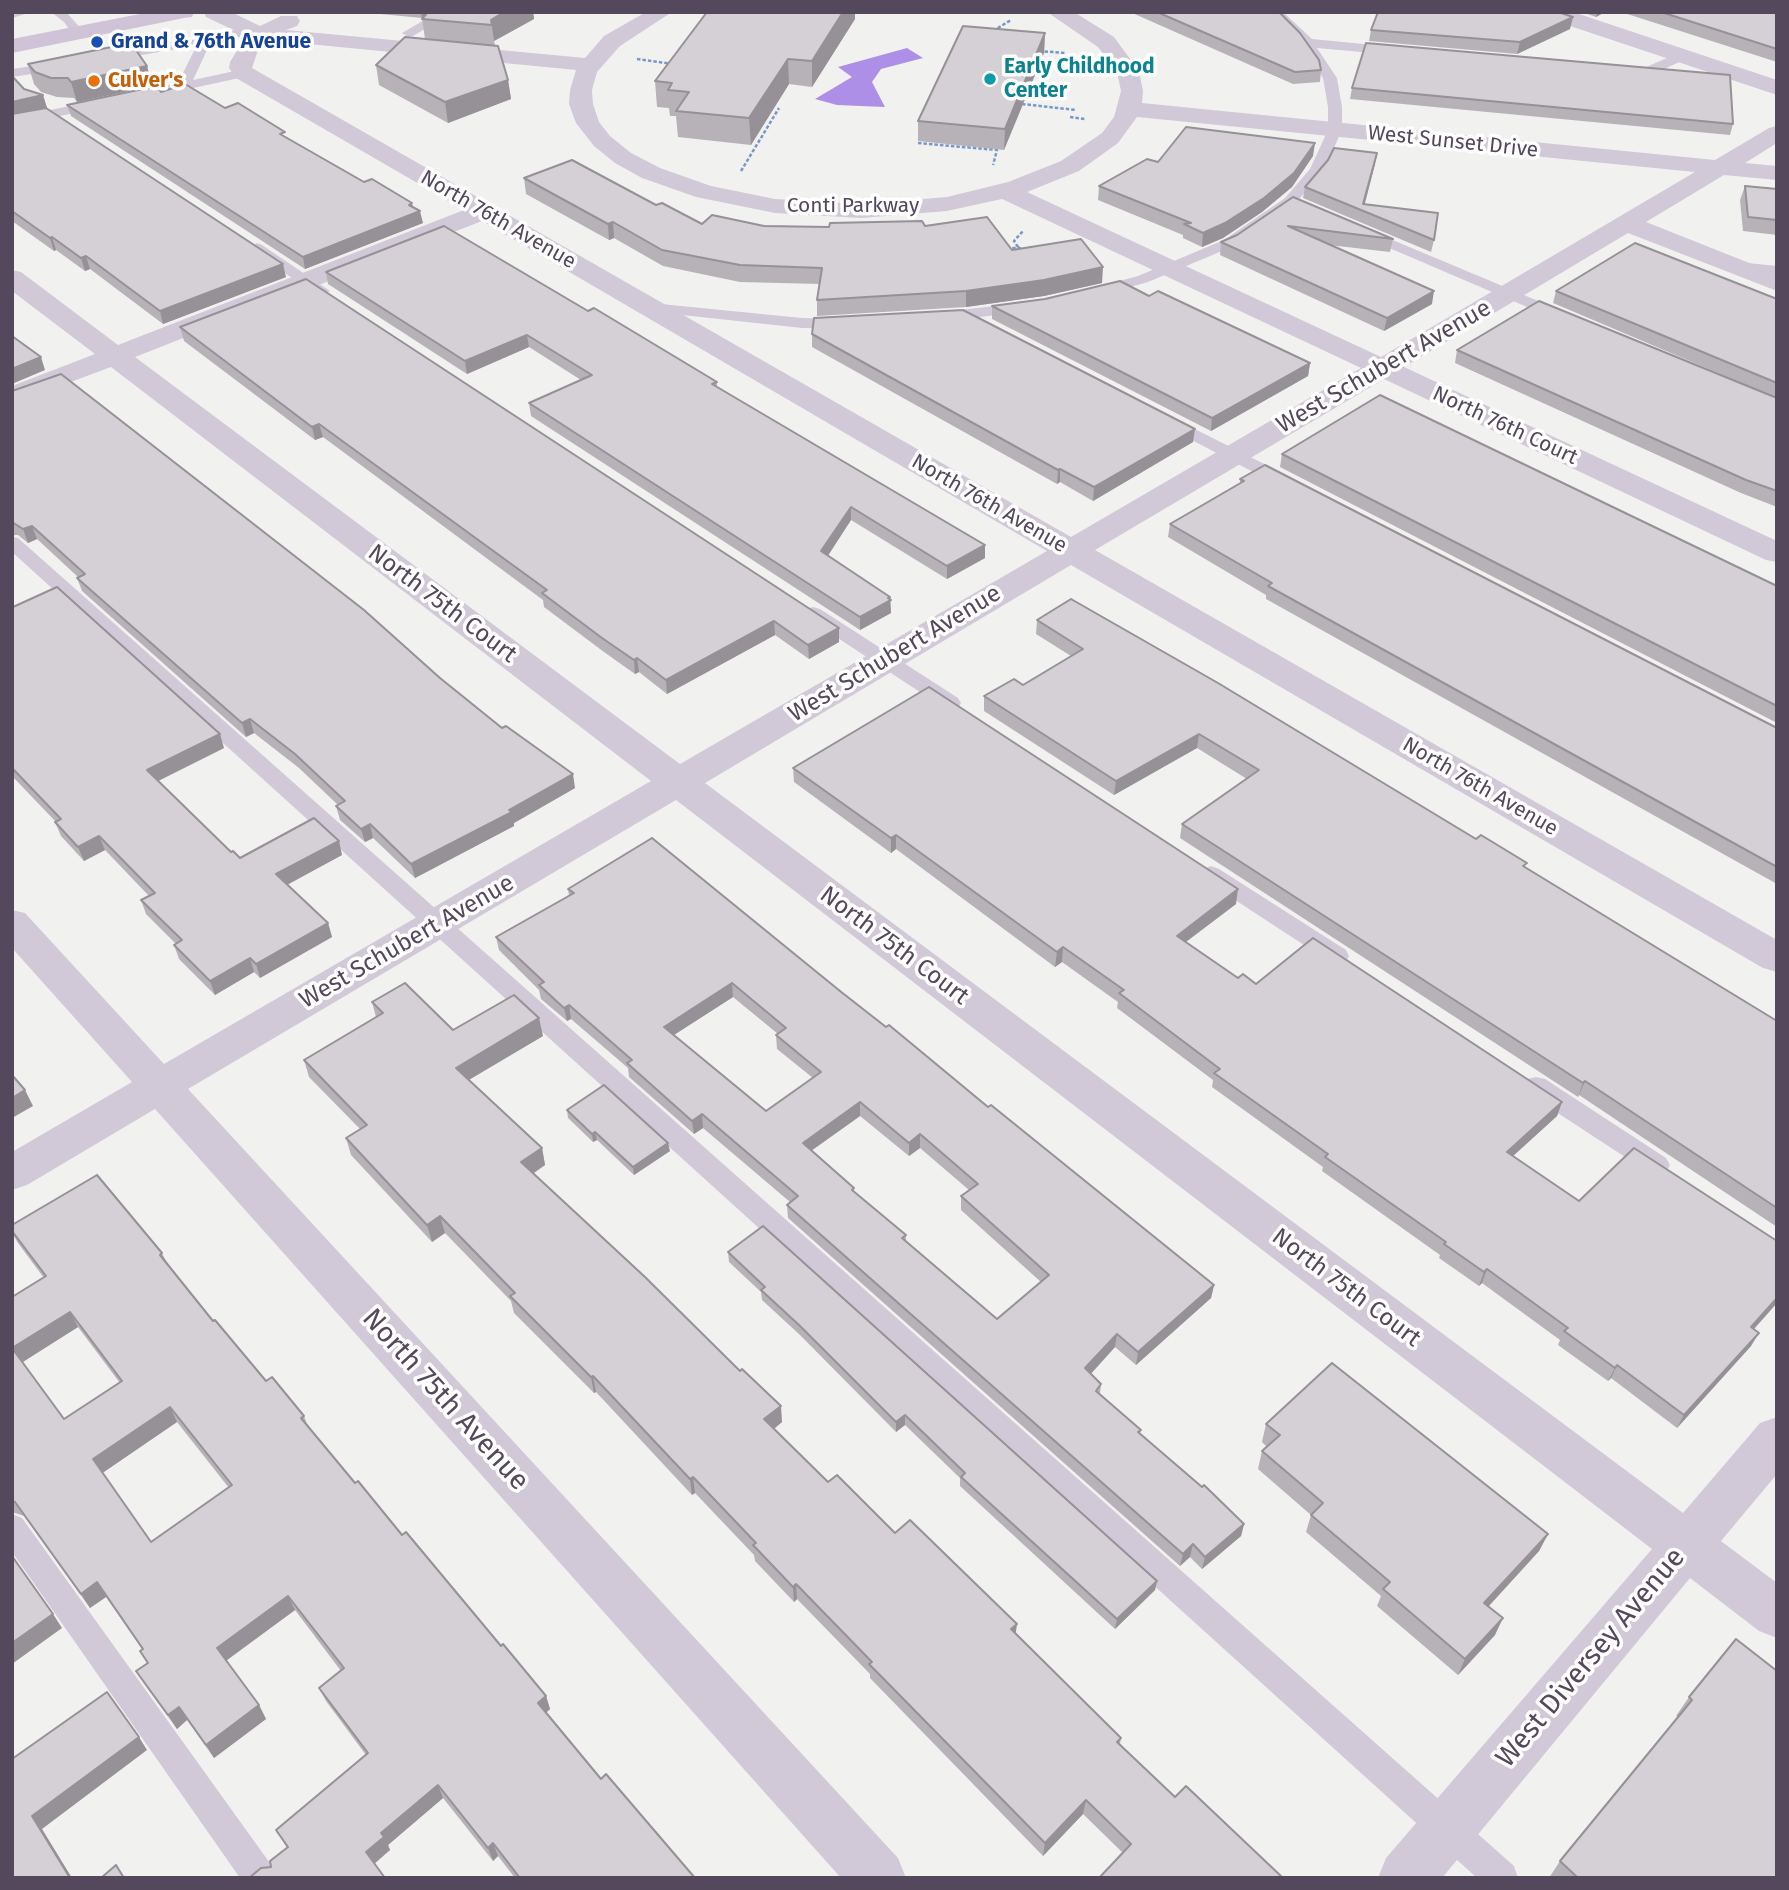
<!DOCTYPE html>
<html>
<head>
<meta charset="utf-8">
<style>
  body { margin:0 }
  #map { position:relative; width:1789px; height:1890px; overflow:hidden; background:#f1f2ef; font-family:"Fira Sans",sans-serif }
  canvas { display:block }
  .frame { position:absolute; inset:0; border:14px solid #54485c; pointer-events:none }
</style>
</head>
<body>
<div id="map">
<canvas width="1789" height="1890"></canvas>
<div class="frame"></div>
</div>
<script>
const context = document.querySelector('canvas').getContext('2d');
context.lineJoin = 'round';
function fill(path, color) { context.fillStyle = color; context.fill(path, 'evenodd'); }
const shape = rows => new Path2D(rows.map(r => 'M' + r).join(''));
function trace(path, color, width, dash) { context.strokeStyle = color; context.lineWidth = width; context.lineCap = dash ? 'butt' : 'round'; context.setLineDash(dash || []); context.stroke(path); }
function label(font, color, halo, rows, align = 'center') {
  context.font = font + ' "Fira Sans",sans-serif'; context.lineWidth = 7; context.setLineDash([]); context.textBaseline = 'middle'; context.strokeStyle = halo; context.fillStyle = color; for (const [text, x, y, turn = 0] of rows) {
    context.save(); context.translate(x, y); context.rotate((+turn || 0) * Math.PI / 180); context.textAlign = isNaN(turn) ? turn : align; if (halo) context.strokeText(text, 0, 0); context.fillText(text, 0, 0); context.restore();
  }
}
fill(shape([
  [907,48,923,58,881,69,872,82,885,107,837,105,815,99,852,77,838,67]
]), '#ad8fe8');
trace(shape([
  [993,31,1011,20],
  [1039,51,1066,53],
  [637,59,674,64],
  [1022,104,1076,110],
  [1070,117,1085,119],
  [918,143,997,150,993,165],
  [741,171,779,108],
  [1018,247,1014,241,1023,231],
  [1007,250,1018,247,1025,251]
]), '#7997c9', 2.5, [3.5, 2]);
fill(shape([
  [12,12,32,12,12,18,12,12],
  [51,12,66,12,85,33,84,36,74,36,64,22,51,12],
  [438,12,454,12,413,36,408,37,402,33,438,12],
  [1269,12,1283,12,1312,39,1395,47,1402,51,1395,55,1317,48,1337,78,1342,107,1342,130,1324,170,1295,204,1234,246,1148,282,1095,297,1089,295,1087,292,1089,289,1138,276,1224,240,1285,198,1310,169,1328,130,1328,107,1323,78,1303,45,1269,12],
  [249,26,255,30,254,33,207,46,208,48,193,80,244,69,251,73,249,76,132,101,127,100,127,94,178,83,195,49,182,48,108,61,101,57,108,53,182,40,198,40,249,26],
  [1681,52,1686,53,1686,59,1651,75,1624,74,1617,70,1624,66,1644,68,1681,52],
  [60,62,65,63,65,69,12,77,12,69,60,62],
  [98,100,105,104,103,107,12,126,12,118,98,100],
  [1364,228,1567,313,1569,316,1561,321,1555,319,1359,235,1357,232,1364,228],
  [257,243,262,245,330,291,322,296,316,294,252,251,249,248,257,243],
  [1738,262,1777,266,1777,276,1733,270,1730,267,1738,262],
  [651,303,802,318,843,319,851,324,843,329,802,328,645,311,643,308,651,303],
  [1020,303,1028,308,1026,311,943,322,935,317,943,312,1020,303],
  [1167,415,1292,478,1295,482,1292,486,1280,486,1161,424,1158,420,1167,415],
  [12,537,18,538,1514,1866,1518,1878,1477,1878,12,552,12,537],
  [813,607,820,609,958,698,961,703,958,708,944,708,806,617,803,613,806,609,813,607],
  [1211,866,1219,869,1346,950,1349,956,1346,962,1338,964,1330,962,1203,879,1200,874,1203,869,1211,866],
  [1536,1077,1545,1079,1666,1158,1670,1165,1666,1172,1657,1175,1648,1172,1527,1093,1524,1086,1527,1079,1536,1077],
  [12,1514,22,1518,272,1866,276,1878,240,1878,12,1552,12,1514]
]), '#d2c9d8');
fill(shape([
  [204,12,231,12,260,26,281,16,297,16,300,21,297,26,286,30,585,58,604,36,646,12,672,12,620,46,597,72,592,90,593,104,599,122,610,136,631,153,660,168,711,186,775,199,861,204,947,197,1008,182,1061,161,1102,133,1114,117,1121,91,1117,72,1098,47,1047,12,1074,12,1114,37,1139,71,1143,91,1142,103,1715,160,1769,128,1777,126,1777,143,1745,163,1777,166,1777,180,1724,175,1646,222,1777,274,1777,291,1628,233,1404,367,1777,541,1777,562,1766,560,1384,379,1095,550,1777,940,1777,972,1763,968,1071,565,705,783,1683,1513,1760,1423,1777,1417,1777,1474,1721,1541,1777,1583,1777,1638,1759,1631,1690,1578,1442,1878,1378,1878,1386,1858,1652,1549,676,800,188,1089,898,1858,906,1878,841,1878,155,1109,27,1185,12,1190,12,1152,132,1082,12,948,12,910,25,913,164,1064,651,781,111,367,12,404,12,386,95,354,12,291,12,270,21,272,118,345,464,210,236,78,229,68,230,62,246,36,206,17,204,12],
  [267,40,576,70,570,90,569,104,576,123,594,146,615,163,642,178,696,197,775,213,861,218,947,211,1002,199,1361,368,1071,537,252,68,259,47,267,40],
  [1137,117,1695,172,1381,357,1027,192,1079,171,1118,143,1137,117],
  [482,221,1047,551,680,764,135,357,482,221],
  [1541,12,1573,12,1777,80,1777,95,1543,17,1541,12]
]), '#d2c9d8');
fill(shape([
  [150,12,194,12,192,17,184,18,12,53,12,39,150,12]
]), '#d0c3d7');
fill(shape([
  [370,12,533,12,534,19,494,41,495,45,508,80,511,99,448,123,379,85,376,65,425,39,422,18,370,13],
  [707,12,855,12,855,19,812,87,789,84,751,145,678,137,676,116,670,116,669,108,657,107,655,81],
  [1130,12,1279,12,1321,70,1320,82,1293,84],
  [1582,12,1605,12,1596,17],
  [1621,12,1777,12,1777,62],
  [1570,29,1517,54,1369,41,1371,30],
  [1045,33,1044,53,1004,150,918,141,918,121],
  [28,64,147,66,152,86,77,102,74,98,57,97,41,92,34,84],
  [12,76,24,89,43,95,47,108,35,110,286,277,163,324,90,269,85,271,56,250,54,251,12,221],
  [1352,88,1733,124,1730,135,1350,99],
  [161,92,225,108,287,138,364,182,413,207,423,223,305,269,71,116,67,105],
  [1313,156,1292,187,1262,212,1223,238,1202,247,1183,238,1183,235,1098,200,1099,186,1158,162],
  [1375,164,1364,204,1434,240,1431,252,1303,198,1305,187],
  [524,178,656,205,702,224,829,227,925,226,1012,250,1102,283,1044,296,966,307,817,316,817,300,820,284,740,282,663,266,614,238,609,240,526,194],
  [1745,186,1777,189,1777,235,1743,231,1740,200],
  [1293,197,1393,239,1390,252,1329,245,1432,304,1384,331,1220,255,1221,242,1237,235],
  [326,272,588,311,717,382,717,387,985,558,947,579,851,520,828,555,890,597,891,613,860,630,531,416,529,403,581,380,529,347,467,374,328,284],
  [1556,291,1777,299,1777,507,1741,493,1455,363,1457,350,1751,387,1553,303],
  [1149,296,1310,363,1308,376,1211,431,992,319,992,306],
  [180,327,839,642,809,659,775,635,667,694,639,672,635,674,604,652,544,607,543,600,323,437,315,440,184,341],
  [812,334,1193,442,1093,501,1060,482,1057,484,812,347],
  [12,391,440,678,575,788,514,823,514,826,415,878,373,838,365,842,340,820,336,806,338,805,299,768,254,733,246,737,82,591,77,578,78,577,37,539,28,543,18,535,12,535],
  [1282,454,1777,586,1777,723,1280,467],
  [1240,479,1777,728,1777,884,1266,599,1266,595,1168,537,1170,524,1240,483],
  [12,606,224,748,158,781,231,852,240,858,342,855,287,885,328,923,332,937,260,978,254,972,215,995,179,959,174,945,176,944,146,914,141,900,149,896,105,850,84,861,61,836,55,822,56,822,12,776],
  [1037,620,1476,839,1525,867,1777,1021,1777,1227,1579,1095,1578,1097,1180,838,1182,824,1247,779,1197,748,1114,795,984,711,984,696,1023,685,1071,656,1036,634],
  [793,768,1236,904,1186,942,1238,978,1256,984,1562,1102,1557,1116,1513,1156,1579,1201,1777,1241,1777,1303,1754,1329,1751,1346,1677,1428,1611,1378,1608,1381,1558,1345,1560,1340,1482,1283,1479,1286,1439,1258,1440,1255,1322,1171,1323,1167,1212,1087,1213,1080,1117,1008,1118,1002,1062,962,1055,967,896,849,891,853,794,782],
  [568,889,840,991,1214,1285,1211,1298,1136,1365,1115,1347,1091,1374,1101,1384,1100,1394,1141,1430,1140,1434,1244,1524,1241,1536,1202,1569,1190,1557,1180,1566,788,1218,787,1205,790,1202,703,1128,694,1134,629,1077,628,1068,571,1019,567,1021,541,999,539,990,499,950,496,937,569,896],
  [733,997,778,1034,776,1035,777,1049,813,1078,766,1111,674,1035],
  [860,1116,909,1156,920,1148,969,1190,961,1196,961,1210,1041,1282,997,1319,906,1242,906,1235,854,1192,854,1188,812,1150],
  [372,1002,453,1030,543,1036,469,1080,542,1148,545,1165,533,1174,782,1422,774,1429,828,1482,895,1533,1016,1634,1121,1738,1120,1744,1175,1797,1123,1853,1083,1814,1043,1856,870,1678,870,1674,797,1599,794,1602,755,1561,754,1555,695,1493,692,1495,596,1392,594,1393,514,1313,511,1301,445,1233,432,1242,351,1155,346,1138,360,1129,309,1077,304,1060,376,1017],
  [567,1110,670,1151,634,1175,597,1140,593,1142,568,1118],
  [12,1225,162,1253,168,1265,213,1321,266,1381,304,1416,308,1427,355,1483,501,1646,546,1696,550,1709,546,1713,601,1779,695,1878,515,1878,498,1856,493,1861,443,1798,388,1845,390,1850,374,1863,271,1867,287,1848,276,1830,366,1755,326,1701,319,1688,341,1671,295,1610,226,1661,259,1705,266,1719,214,1758,187,1720,177,1729,145,1685,136,1671,147,1663,140,1651,142,1649,106,1597,90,1608,24,1516,12,1512,12,1297,44,1278,18,1243,12,1233],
  [78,1327,120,1383,64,1419,23,1362],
  [177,1422,229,1488,151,1542,102,1473],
  [728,1252,1157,1581,1155,1590,1115,1629,960,1486,960,1478,905,1425,896,1432,800,1335,762,1300,761,1292,729,1262],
  [1266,1424,1548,1534,1539,1551,1488,1607,1495,1635,1458,1675,1377,1606,1381,1596,1306,1532,1311,1515,1258,1469,1262,1451,1267,1447,1262,1442],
  [1777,1671,1777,1878,1549,1878,1560,1861,1678,1717,1676,1716,1689,1697]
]), '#b7b2b8');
fill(shape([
  [421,12,432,12,422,18],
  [504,12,533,12,534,19,494,41,491,20],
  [843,12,855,12,855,19,812,87,812,61],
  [1597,12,1605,12,1596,17],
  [1573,17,1570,29,1517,54,1520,42],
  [1045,33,1044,53,1004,150,1005,129],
  [788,59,789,84,751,145,749,118],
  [147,66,152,86,77,102,71,82],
  [508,80,511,99,448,123,445,102],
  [43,95,47,108,12,115,12,102],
  [1315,143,1313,156,1292,187,1262,212,1223,238,1202,247,1203,233],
  [1377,153,1375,164,1363,211,1363,204],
  [412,203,414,214,420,211,423,223,305,269,303,257],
  [613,222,614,238,609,240,608,224],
  [52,237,56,250,54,251,50,238],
  [86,256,90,269,85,271,81,258],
  [283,264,286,277,163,324,160,311],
  [1103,267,1102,283,1044,296,966,307,966,291],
  [1434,291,1432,304,1384,331,1387,318],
  [527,335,529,347,467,374,465,361],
  [41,357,45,370,12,384,12,369],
  [1310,363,1308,376,1211,431,1212,418],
  [319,424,323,437,315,440,312,427],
  [1195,429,1193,442,1093,501,1094,487],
  [1060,469,1060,482,1057,484,1058,470],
  [851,507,851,520,822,565,821,551],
  [32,526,37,539,28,543,23,529],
  [985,545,985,558,947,579,947,566],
  [890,597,891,613,860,630,860,617],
  [774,621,775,635,667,694,666,680],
  [839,628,839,642,809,659,808,645],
  [637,658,639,672,635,674,634,660],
  [250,719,254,733,246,737,242,723],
  [220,734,224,748,152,784,147,770],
  [1199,734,1197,748,1114,795,1116,781],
  [573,774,575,788,514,823,514,826,415,878,411,864,509,810],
  [370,824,373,838,365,842,361,829],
  [896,835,896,849,891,853,891,838],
  [99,836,105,850,84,861,78,847],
  [339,841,342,855,281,888,276,874],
  [1238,889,1236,904,1175,950,1177,936],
  [328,923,332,937,260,978,256,964],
  [1063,947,1062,962,1055,967,1057,952],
  [250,958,254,972,215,995,210,981],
  [732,983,733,997,666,1040,664,1027],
  [569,1005,571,1019,567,1021,564,1008],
  [539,1018,543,1036,460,1085,456,1068],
  [1585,1081,1579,1095,1578,1097,1583,1083],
  [25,1090,33,1106,12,1118,12,1098],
  [860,1102,860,1116,804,1156,803,1143],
  [1562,1102,1557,1116,1502,1166,1507,1152],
  [702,1114,703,1128,694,1134,692,1121],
  [595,1132,597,1140,593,1142,592,1134],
  [920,1134,920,1148,909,1156,909,1143],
  [668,1143,670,1151,634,1175,633,1167],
  [542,1148,545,1165,524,1179,521,1162],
  [440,1216,445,1233,432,1242,427,1225],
  [1487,1269,1482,1283,1479,1286,1484,1272],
  [1214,1285,1211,1298,1136,1365,1138,1352],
  [1777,1298,1777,1303,1743,1341,1751,1327],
  [70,1312,78,1327,21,1363,12,1348],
  [1759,1333,1751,1346,1677,1428,1684,1415],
  [1117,1334,1115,1347,1084,1381,1085,1368],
  [1617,1365,1611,1378,1608,1381,1615,1368],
  [593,1376,596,1392,594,1393,591,1377],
  [781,1406,782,1422,766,1435,764,1419],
  [170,1407,177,1422,101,1474,93,1459],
  [905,1415,905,1425,896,1432,896,1422],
  [693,1477,695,1493,692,1495,690,1479],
  [1244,1524,1241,1536,1202,1569,1205,1557],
  [1548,1534,1539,1551,1476,1620,1484,1603],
  [1193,1544,1190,1557,1180,1566,1183,1554],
  [1157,1581,1155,1590,1115,1629,1117,1619],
  [97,1582,106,1597,90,1608,81,1594],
  [796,1584,797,1599,794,1602,793,1587],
  [288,1596,295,1610,224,1662,217,1648],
  [53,1614,62,1628,12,1664,12,1643],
  [1503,1618,1495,1635,1458,1675,1465,1659],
  [1017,1624,1015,1639,1011,1629],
  [546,1696,550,1709,542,1716,538,1703],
  [259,1705,266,1719,214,1758,206,1745],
  [179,1707,187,1720,177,1729,168,1715],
  [139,1737,147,1750,42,1829,72,1878,70,1878,32,1816],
  [438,1785,443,1798,388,1845,390,1850,373,1865,366,1852,381,1833],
  [1086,1800,1083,1814,1043,1856,1045,1843],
  [493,1843,498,1856,493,1861,488,1848]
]), '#959196');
const building = shape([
  [428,12,504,12,491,20,492,25,422,19,428,12],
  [707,12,843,12,812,61,788,59,749,118,676,111,689,92,668,90,672,83,655,81,707,12],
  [1157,12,1279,12,1300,33,1319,60,1321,70,1295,72,1157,12],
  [1378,12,1558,12,1573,17,1520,42,1371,30,1378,12],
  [1661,12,1777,12,1777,49,1661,12],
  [963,26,1045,33,1005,129,918,121,963,26],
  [405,37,498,46,508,80,445,102,376,65,405,37],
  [131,43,147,66,71,82,68,78,51,78,35,72,28,64,131,43],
  [1366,43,1730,75,1733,124,1352,88,1366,43],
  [12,76,24,89,43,95,12,102,12,76],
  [185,84,225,108,238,103,285,132,280,134,364,182,372,179,412,203,409,205,420,211,303,257,67,105,157,86,161,92,185,84],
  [46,108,283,264,160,311,86,256,81,258,52,237,50,238,12,211,12,114,46,108],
  [1186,127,1315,143,1294,173,1264,198,1225,223,1203,233,1184,224,1191,223,1099,186,1147,159,1158,162,1186,127],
  [1334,148,1377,153,1363,204,1438,213,1434,240,1305,187,1328,160,1334,148],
  [572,160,656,205,662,203,702,224,712,215,764,226,829,227,830,223,922,221,925,226,987,217,1012,250,1081,239,1103,267,1044,280,966,291,817,300,822,268,740,265,662,250,613,222,608,224,524,178,572,160],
  [1745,186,1777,189,1777,220,1748,217,1745,186],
  [1293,197,1393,239,1288,226,1434,291,1387,318,1221,242,1237,235,1293,197],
  [444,226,588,311,594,308,717,382,712,384,985,545,947,566,851,507,821,551,890,597,888,598,891,600,860,617,529,403,592,375,527,335,465,361,326,272,444,226],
  [1635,243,1777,299,1777,383,1556,291,1635,243],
  [306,279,839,628,808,645,774,621,666,680,637,658,634,660,602,638,542,593,547,590,319,424,312,427,180,327,306,279],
  [1120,281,1149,296,1158,291,1310,363,1212,418,992,306,1045,299,1120,281],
  [1539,301,1777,398,1777,491,1746,480,1457,350,1539,301],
  [963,310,1195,429,1094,487,1060,469,1058,470,812,334,814,318,963,310],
  [12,336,41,357,12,369,12,336],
  [61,374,364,610,440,678,502,728,506,726,573,774,509,810,512,812,411,864,370,824,361,829,336,806,345,801,295,754,250,719,242,723,77,578,85,574,32,526,23,529,12,522,12,391,61,374],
  [1380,395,1777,586,1777,706,1282,454,1380,395],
  [1265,465,1777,728,1777,867,1268,586,1272,583,1170,524,1244,481,1240,479,1265,465],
  [57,587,220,734,147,770,231,852,233,851,240,858,314,818,339,841,276,874,328,923,256,964,250,958,210,981,174,945,182,940,141,900,155,893,99,836,78,847,55,822,61,819,12,768,12,606,13,607,57,587],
  [1071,599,1218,683,1476,839,1481,835,1527,863,1523,866,1777,1021,1777,1208,1585,1081,1583,1083,1182,824,1259,770,1199,734,1116,781,984,696,1014,679,1023,685,1083,649,1037,620,1071,599],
  [929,687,1238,889,1177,936,1238,978,1243,974,1256,984,1313,938,1562,1102,1507,1152,1579,1201,1634,1148,1777,1241,1777,1298,1751,1327,1759,1333,1684,1415,1617,1365,1615,1368,1564,1331,1568,1328,1487,1269,1484,1272,1444,1244,1446,1242,1325,1157,1328,1154,1214,1073,1220,1069,1119,993,1124,990,1063,947,1057,952,896,835,891,838,793,768,929,687],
  [652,838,840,991,886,1027,889,1025,988,1107,991,1105,1214,1285,1138,1352,1117,1334,1085,1368,1101,1384,1096,1391,1141,1430,1138,1432,1202,1487,1204,1485,1244,1524,1205,1557,1193,1544,1183,1554,787,1205,798,1196,702,1114,692,1121,627,1063,632,1060,569,1005,564,1008,539,985,544,982,496,937,574,893,568,889,652,838],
  [732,983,786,1028,776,1035,821,1072,766,1111,664,1027,732,983],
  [860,1102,909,1143,920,1134,978,1184,961,1196,1049,1275,997,1319,902,1238,906,1235,852,1190,854,1188,803,1143,860,1102],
  [405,983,453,1030,514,995,539,1018,456,1068,542,1148,521,1162,645,1277,740,1371,742,1369,781,1406,764,1419,828,1482,837,1475,895,1533,910,1520,1017,1624,1011,1629,1121,1738,1117,1742,1175,1797,1186,1786,1282,1877,1281,1878,1099,1878,1131,1844,1086,1800,1045,1843,869,1664,872,1662,796,1584,793,1587,753,1545,756,1543,693,1477,690,1479,593,1376,591,1377,510,1296,515,1293,440,1216,427,1225,346,1138,367,1125,304,1060,383,1013,372,1002,405,983],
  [12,1075,25,1090,12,1098,12,1075],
  [604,1085,668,1143,633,1167,595,1132,592,1134,567,1110,604,1085],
  [97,1175,162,1253,160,1255,213,1321,215,1320,266,1381,272,1377,304,1416,301,1418,355,1483,358,1481,402,1535,406,1532,501,1646,503,1644,546,1696,538,1703,601,1779,606,1774,695,1878,520,1878,493,1843,488,1848,438,1785,381,1833,384,1837,366,1852,385,1878,249,1878,261,1868,271,1867,270,1861,288,1847,276,1830,368,1753,319,1688,344,1668,288,1596,217,1648,259,1705,206,1745,179,1707,168,1715,136,1671,148,1663,140,1651,143,1649,97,1582,81,1594,15,1502,12,1501,12,1297,46,1276,12,1231,12,1225,97,1175],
  [70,1312,122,1381,64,1419,12,1348,70,1312],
  [170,1407,232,1485,151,1542,93,1459,170,1407],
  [763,1226,1157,1581,1117,1619,961,1477,965,1473,905,1415,896,1422,799,1325,761,1290,765,1287,728,1252,763,1226],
  [1332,1363,1548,1534,1484,1603,1503,1618,1465,1659,1383,1589,1390,1582,1311,1515,1323,1503,1262,1451,1280,1435,1266,1424,1332,1363],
  [12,1556,53,1614,12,1643,12,1556],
  [1736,1639,1777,1671,1777,1878,1578,1878,1560,1861,1692,1700,1689,1697,1736,1639],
  [107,1692,139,1737,32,1816,70,1878,12,1878,12,1759,107,1692],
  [116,1865,124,1878,101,1878,116,1865]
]);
fill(building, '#d5cfd6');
trace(building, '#959196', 2);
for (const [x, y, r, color] of [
  [97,42,7,"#1a4fb4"],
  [990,79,7,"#0f9aa8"],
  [94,81,7,"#e8710a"]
]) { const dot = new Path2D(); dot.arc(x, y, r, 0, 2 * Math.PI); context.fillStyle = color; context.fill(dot); trace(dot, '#fff', 2.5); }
label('bold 21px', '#164399', '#fff', [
  ["Grand & 76th Avenue",111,42]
], 'left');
label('bold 21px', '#0d838f', '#fff', [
  ["Early Childhood",1004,67],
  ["Center",1004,91]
], 'left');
label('bold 21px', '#c56008', '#fff', [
  ["Culver's",108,81]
], 'left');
label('21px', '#54485c', '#fff', [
  ["West Sunset Drive",1453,142,6],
  ["Conti Parkway",853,206],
  ["North 76th Avenue",498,220,30],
  ["North 76th Court",1505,426,25],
  ["North 76th Avenue",989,504,30],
  ["North 76th Avenue",1480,787,30]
]);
label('24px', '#54485c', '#fff', [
  ["West Schubert Avenue",1384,367,-30],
  ["North 75th Court",442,604,37],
  ["West Schubert Avenue",895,654,-31],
  ["West Schubert Avenue",407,942,-30],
  ["North 75th Court",894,946,37],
  ["North 75th Court",1346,1288,37]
]);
label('28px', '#54485c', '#fff', [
  ["North 75th Avenue",445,1400,48],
  ["West Diversey Avenue",1591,1658,-50]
]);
</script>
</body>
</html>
